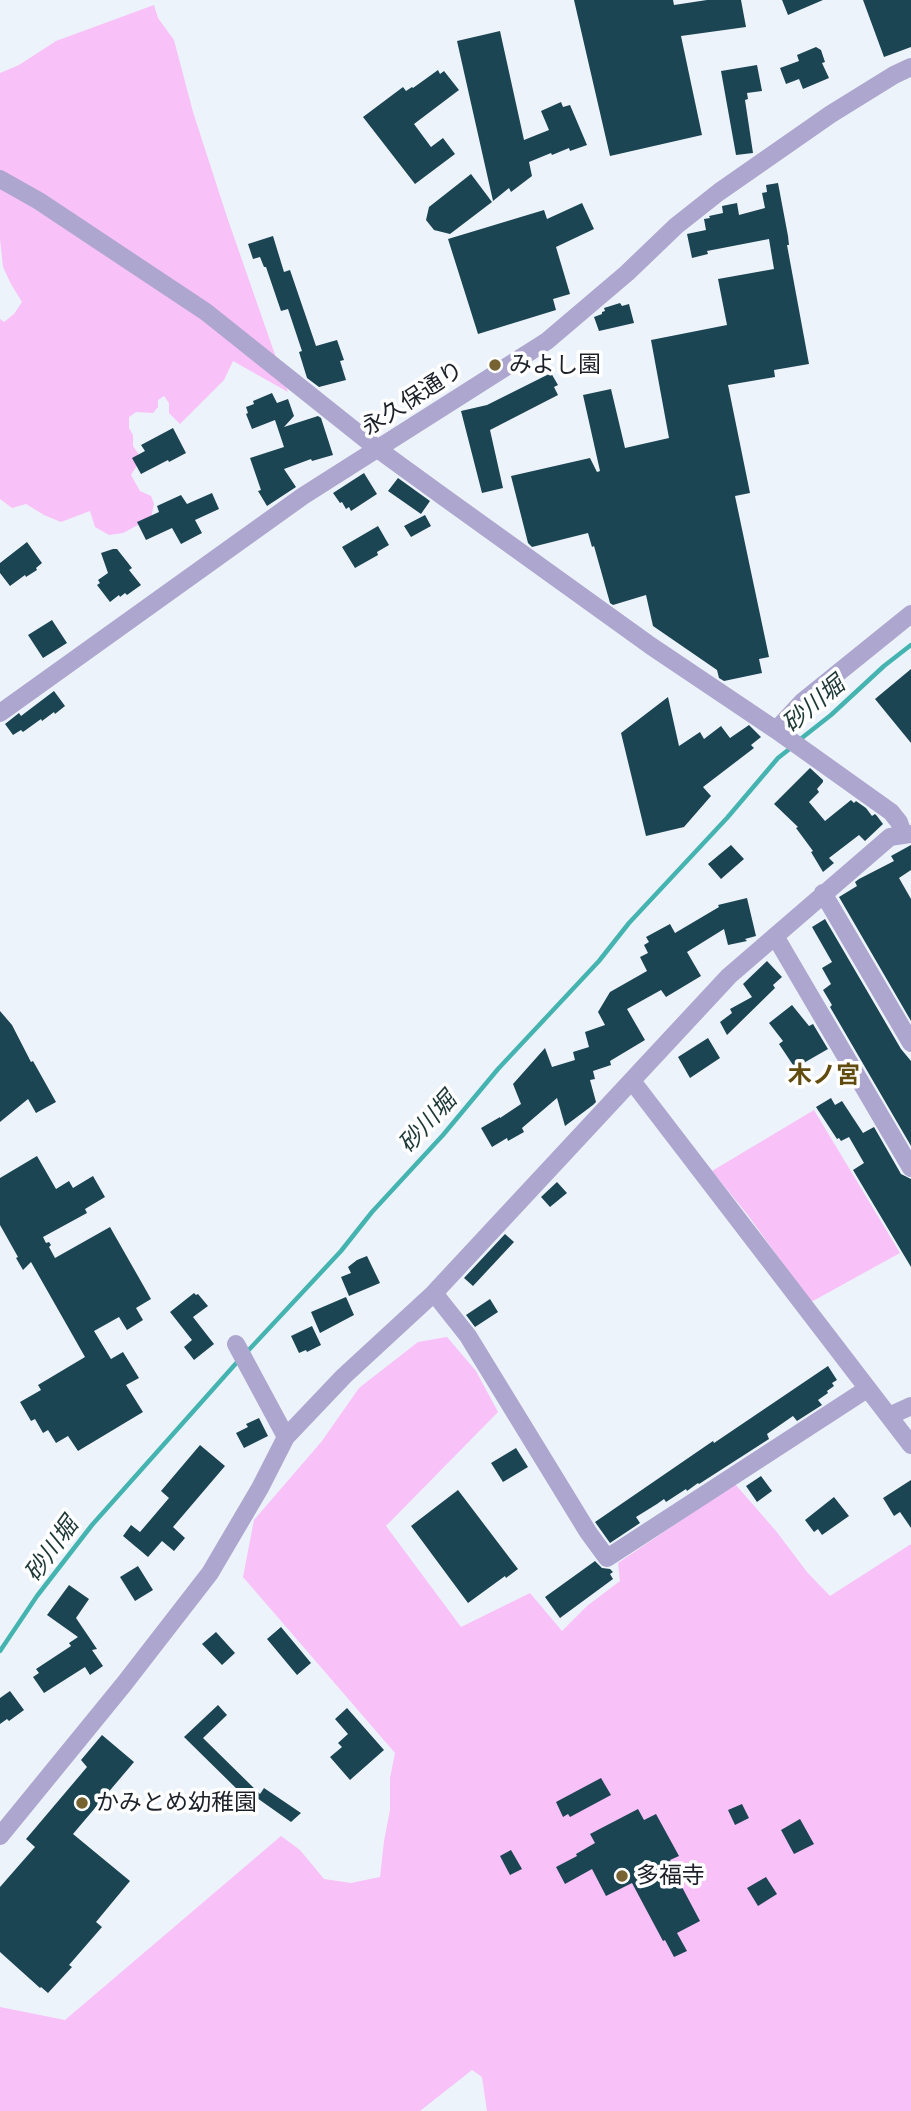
<!DOCTYPE html>
<html>
<head>
<meta charset="utf-8">
<style>
  body { margin:0 }
  canvas { display:block; background:#edf3fb }
</style>
</head>
<body>
<canvas width="911" height="2111"></canvas>
<script>
const context = document.querySelector('canvas').getContext('2d');
context.lineJoin = 'round';
function fill(path, color) { context.fillStyle = color; context.fill(path, 'evenodd'); }
const shape = rows => new Path2D(rows.map(r => 'M' + r).join(''));
function trace(path, color, width, dash) { context.strokeStyle = color; context.lineWidth = width; context.lineCap = dash ? 'butt' : 'round'; context.setLineDash(dash || []); context.stroke(path); }
function label(font, color, halo, rows, align = 'center') {
  context.font = font + ' "PT Sans","Noto Sans JP",sans-serif'; context.lineWidth = 7; context.setLineDash([]); context.textBaseline = 'middle'; context.strokeStyle = halo; context.fillStyle = color; for (const [text, x, y, turn = 0] of rows) {
    context.save(); context.translate(x, y); context.rotate((+turn || 0) * Math.PI / 180); context.textAlign = isNaN(turn) ? turn : align; if (halo) context.strokeText(text, 0, 0); context.fillText(text, 0, 0); context.restore();
  }
}
fill(shape([
  [154,5,158,18,174,40,193,112,227,217,288,392,233,361,224,380,180,424,169,413,169,403,164,396,158,400,158,407,153,413,136,412,129,417,129,428,133,435,133,446,139,455,139,462,131,475,140,491,151,496,154,504,151,518,123,533,109,535,95,527,90,511,61,522,44,515,26,504,12,508,0,499,0,319,4,322,14,314,22,302,11,284,3,267,0,239,0,73,19,65,56,41],
  [814,1110,900,1253,811,1302,747,1214,712,1171],
  [447,1337,476,1371,498,1412,386,1526,461,1627,530,1593,562,1631,587,1606,620,1581,618,1563,735,1484,776,1531,807,1572,830,1596,911,1544,911,2111,487,2111,482,2077,472,2070,420,2111,0,2111,0,2007,65,2020,281,1836,300,1850,324,1879,351,1883,380,1877,384,1841,390,1810,390,1778,395,1753,243,1577,254,1520,322,1441,359,1388,418,1342]
]), '#f8c1f7');
trace(shape([
  [798,741,831,715,884,666,911,645],
  [245,1354,341,1251,372,1212,443,1135,498,1069,599,961,629,923,727,818,778,758,792,747],
  [0,1651,37,1596,92,1525,239,1360]
]), '#45b4b0', 4.5);
fill(shape([
  [574,0,673,0,674,5,707,0,741,0,746,27,681,36,702,135,610,156],
  [782,0,823,0,788,15],
  [863,0,911,0,911,47,884,57],
  [500,31,524,140,549,130,541,111,561,102,563,107,570,105,587,145,570,151,569,148,552,155,551,153,529,162,532,176,511,192,509,188,493,201,457,41],
  [816,47,821,50,825,62,822,63,829,78,803,89,799,79,786,84,780,68,799,61,797,55],
  [757,65,762,91,747,93,748,99,745,100,753,153,736,155,721,71],
  [438,70,440,74,444,71,459,90,414,124,431,147,443,138,455,154,415,184,363,117,403,87,406,91,412,87,413,88],
  [471,174,492,202,450,234,434,230,426,220,429,207],
  [778,183,788,236,789,245,787,245,809,364,774,370,775,377,728,385,750,493,735,496,769,657,759,659,762,673,724,681,719,678,717,670,653,626,646,595,613,605,610,603,594,546,592,547,588,533,532,547,528,543,511,476,590,458,597,472,600,471,583,395,611,389,625,448,669,438,651,340,727,325,718,279,774,269,769,239,707,251,708,254,692,258,687,234,706,230,704,219,710,218,709,216,723,213,722,206,737,203,739,215,765,208,762,193,767,192,766,185],
  [582,203,594,229,556,247,570,294,553,299,556,310,478,334,448,239,544,210,547,219],
  [273,236,284,272,290,270,316,346,337,340,344,360,340,361,346,380,319,387,307,378,299,352,302,351,288,309,281,311,266,267,264,267,260,257,253,259,248,244],
  [620,303,622,306,629,304,634,323,599,331,594,317,602,314,602,312,605,311,604,308],
  [551,373,558,385,554,387,558,395,490,430,503,488,482,493,461,411,487,405],
  [272,393,277,403,288,399,294,416,284,427,318,416,321,418,333,455,312,461,311,459,284,469,296,487,267,506,258,491,261,490,250,458,284,447,275,420,252,429,246,414,248,413,246,407,254,404,253,401],
  [173,428,186,453,169,462,168,460,141,474,132,458,145,451,141,445],
  [364,473,377,494,351,511,349,507,346,509,342,502,340,503,333,493],
  [398,478,430,501,421,514,388,491],
  [212,493,219,509,195,520,202,533,181,544,172,528,146,540,137,522,159,512,157,506,181,495,187,504],
  [425,515,431,526,411,537,404,526],
  [378,526,389,545,377,552,378,555,355,568,342,547],
  [27,542,42,563,36,568,37,570,26,577,25,575,10,586,0,573,0,563],
  [113,549,117,549,132,568,129,570,141,585,127,595,125,593,120,597,119,595,110,602,97,585,100,583,98,580,108,573,101,553],
  [52,620,67,643,43,658,28,635],
  [911,669,911,743,875,699],
  [54,691,65,706,55,714,54,712,42,721,41,719,23,732,21,730,13,735,5,724,19,713,21,716],
  [668,697,679,746,700,732,704,739,721,726,730,738,749,725,761,737,751,745,754,748,703,787,711,796,684,827,646,836,621,733],
  [810,768,823,780,823,782,817,789,819,792,809,802,825,821,851,800,854,803,856,801,866,808,872,816,875,814,877,816,883,824,865,841,859,835,829,858,834,863,823,872,811,852,813,851,796,828,798,827,774,804],
  [731,845,744,859,721,879,708,864],
  [911,845,911,870,899,878,911,899,911,1021,839,897,857,886,855,882,859,879,894,861,891,856],
  [747,898,756,936,745,939,747,941,728,945,724,929,687,952,701,976,666,997,661,990,627,1009,645,1040,610,1061,611,1065,593,1071,595,1079,590,1080,596,1102,593,1105,565,1126,557,1098,522,1128,524,1132,508,1141,507,1138,492,1147,481,1128,500,1117,500,1118,521,1104,513,1084,545,1048,552,1067,575,1060,573,1052,589,1047,585,1032,605,1025,598,1012,610,992,647,971,640,957,648,953,644,945,649,942,646,937,670,924,675,933,719,907,718,905],
  [825,919,901,1049,911,1061,911,1146,830,1007,832,1005,823,990,831,984,822,968,832,962,812,927],
  [767,961,782,977,773,985,775,988,727,1035,720,1022,732,1013,730,1009,752,997,743,984],
  [792,1005,809,1026,813,1024,828,1049,795,1068,779,1044,783,1041,769,1023],
  [0,1011,12,1025,31,1062,33,1061,56,1102,36,1113,28,1099,0,1122],
  [708,1038,720,1058,690,1078,678,1057],
  [831,1098,835,1105,842,1101,863,1133,874,1127,901,1174,911,1179,911,1267,853,1170,864,1163,849,1137,841,1141,839,1138,837,1139,816,1107],
  [37,1156,56,1189,69,1181,73,1188,93,1176,105,1197,85,1209,87,1213,43,1237,46,1243,49,1242,51,1245,49,1247,55,1258,110,1227,151,1299,136,1308,143,1320,127,1330,119,1317,94,1331,111,1359,123,1352,139,1378,126,1385,143,1412,78,1451,68,1436,56,1443,48,1430,43,1433,35,1419,31,1421,20,1402,41,1390,38,1385,85,1357,31,1262,23,1270,16,1258,18,1257,0,1225,0,1178],
  [557,1182,567,1193,550,1207,541,1197],
  [505,1234,514,1242,473,1286,464,1278],
  [367,1256,380,1283,349,1296,341,1277,351,1273,348,1267,357,1260],
  [194,1293,196,1295,198,1294,208,1306,193,1317,214,1344,194,1360,184,1347,192,1340,170,1312],
  [346,1297,354,1315,320,1333,311,1312],
  [490,1299,498,1312,475,1327,466,1315],
  [312,1326,321,1345,307,1352,306,1350,299,1353,291,1336],
  [828,1366,837,1380,832,1383,834,1386,827,1391,828,1393,818,1400,822,1405,797,1421,793,1416,767,1434,769,1439,699,1484,698,1483,687,1491,686,1489,666,1502,664,1499,657,1504,636,1517,640,1523,610,1543,595,1522,713,1441,714,1443],
  [259,1418,268,1436,244,1448,236,1433,248,1427,246,1424],
  [200,1445,225,1466,173,1527,185,1538,174,1551,162,1541,148,1557,123,1536,131,1525,140,1532,169,1498,161,1491],
  [516,1448,528,1467,503,1482,491,1463],
  [761,1476,772,1491,757,1502,746,1486],
  [911,1480,911,1528,900,1512,894,1516,883,1498],
  [458,1490,518,1569,506,1578,505,1576,468,1603,411,1526],
  [834,1497,849,1516,822,1535,818,1529,814,1532,805,1520],
  [595,1561,602,1568,610,1569,613,1572,610,1574,613,1579,560,1618,545,1597],
  [138,1566,153,1590,135,1601,120,1577],
  [69,1585,89,1599,76,1618,97,1649,92,1650,103,1666,90,1675,85,1667,44,1693,33,1677,39,1673,36,1669,71,1646,69,1643,78,1637,47,1615],
  [281,1627,311,1663,297,1675,267,1639],
  [216,1632,235,1653,222,1665,202,1644],
  [10,1691,24,1710,9,1721,7,1719,0,1724,0,1698],
  [218,1705,227,1715,203,1738,260,1794,264,1788,301,1813,291,1822,257,1798,243,1795,184,1737],
  [347,1708,384,1750,350,1780,330,1757,342,1747,338,1743,348,1734,335,1719],
  [102,1735,134,1762,73,1834,130,1881,96,1922,102,1927,69,1965,72,1967,48,1993,41,1987,40,1988,0,1952,0,1887,35,1847,26,1839,87,1767,81,1760],
  [601,1778,611,1795,570,1817,568,1814,563,1817,556,1802],
  [742,1804,749,1818,735,1825,728,1810],
  [638,1809,644,1820,656,1814,679,1856,670,1860,676,1871,674,1872,700,1921,677,1933,687,1951,674,1957,665,1940,663,1941,632,1883,606,1896,592,1869,565,1884,556,1867,577,1856,576,1854,595,1843,590,1834],
  [800,1819,814,1844,794,1854,781,1830],
  [511,1850,522,1869,510,1875,500,1856],
  [766,1877,777,1894,758,1906,747,1888]
]), '#1c4553');
trace(shape([
  [0,179,39,201,206,312,379,450,441,495,651,646,776,730,891,812,899,822,903,834],
  [0,713,303,496,547,341,627,273,676,226,719,192,831,114,894,75,911,67],
  [776,730,802,702,911,614],
  [823,893,911,1043],
  [775,936,911,1168],
  [632,1081,911,1445],
  [434,1293,468,1336,588,1532,607,1558,867,1389],
  [236,1344,286,1437],
  [889,1416,911,1406],
  [0,1836,124,1684,210,1573,260,1488,286,1437,344,1376,434,1293,729,976,890,837,911,834]
]), '#ada6cf', 18);
for (const [x, y, r, color] of [
  [495,365,7,"#776332"],
  [82,1803,7,"#776332"],
  [622,1876,7,"#776332"]
]) { const dot = new Path2D(); dot.arc(x, y, r, 0, 2 * Math.PI); context.fillStyle = color; context.fill(dot); trace(dot, '#fff', 2.5); }
label('23px', '#1d222a', '#fff', [
  ["みよし園",509,365],
  ["かみとめ幼稚園",96,1803],
  ["多福寺",636,1876]
], 'left');
label('23px', '#1d222a', '#fff', [
  ["永久保通り",413,399,-33]
]);
label('italic 24px', '#1e3836', '#fff', [
  ["砂川堀",814,705,-40],
  ["砂川堀",428,1123,-48],
  ["砂川堀",52,1550,-54]
]);
label('bold 24px', '#614b0e', '#fff', [
  ["木ノ宮",824,1076]
]);
</script>
</body>
</html>
